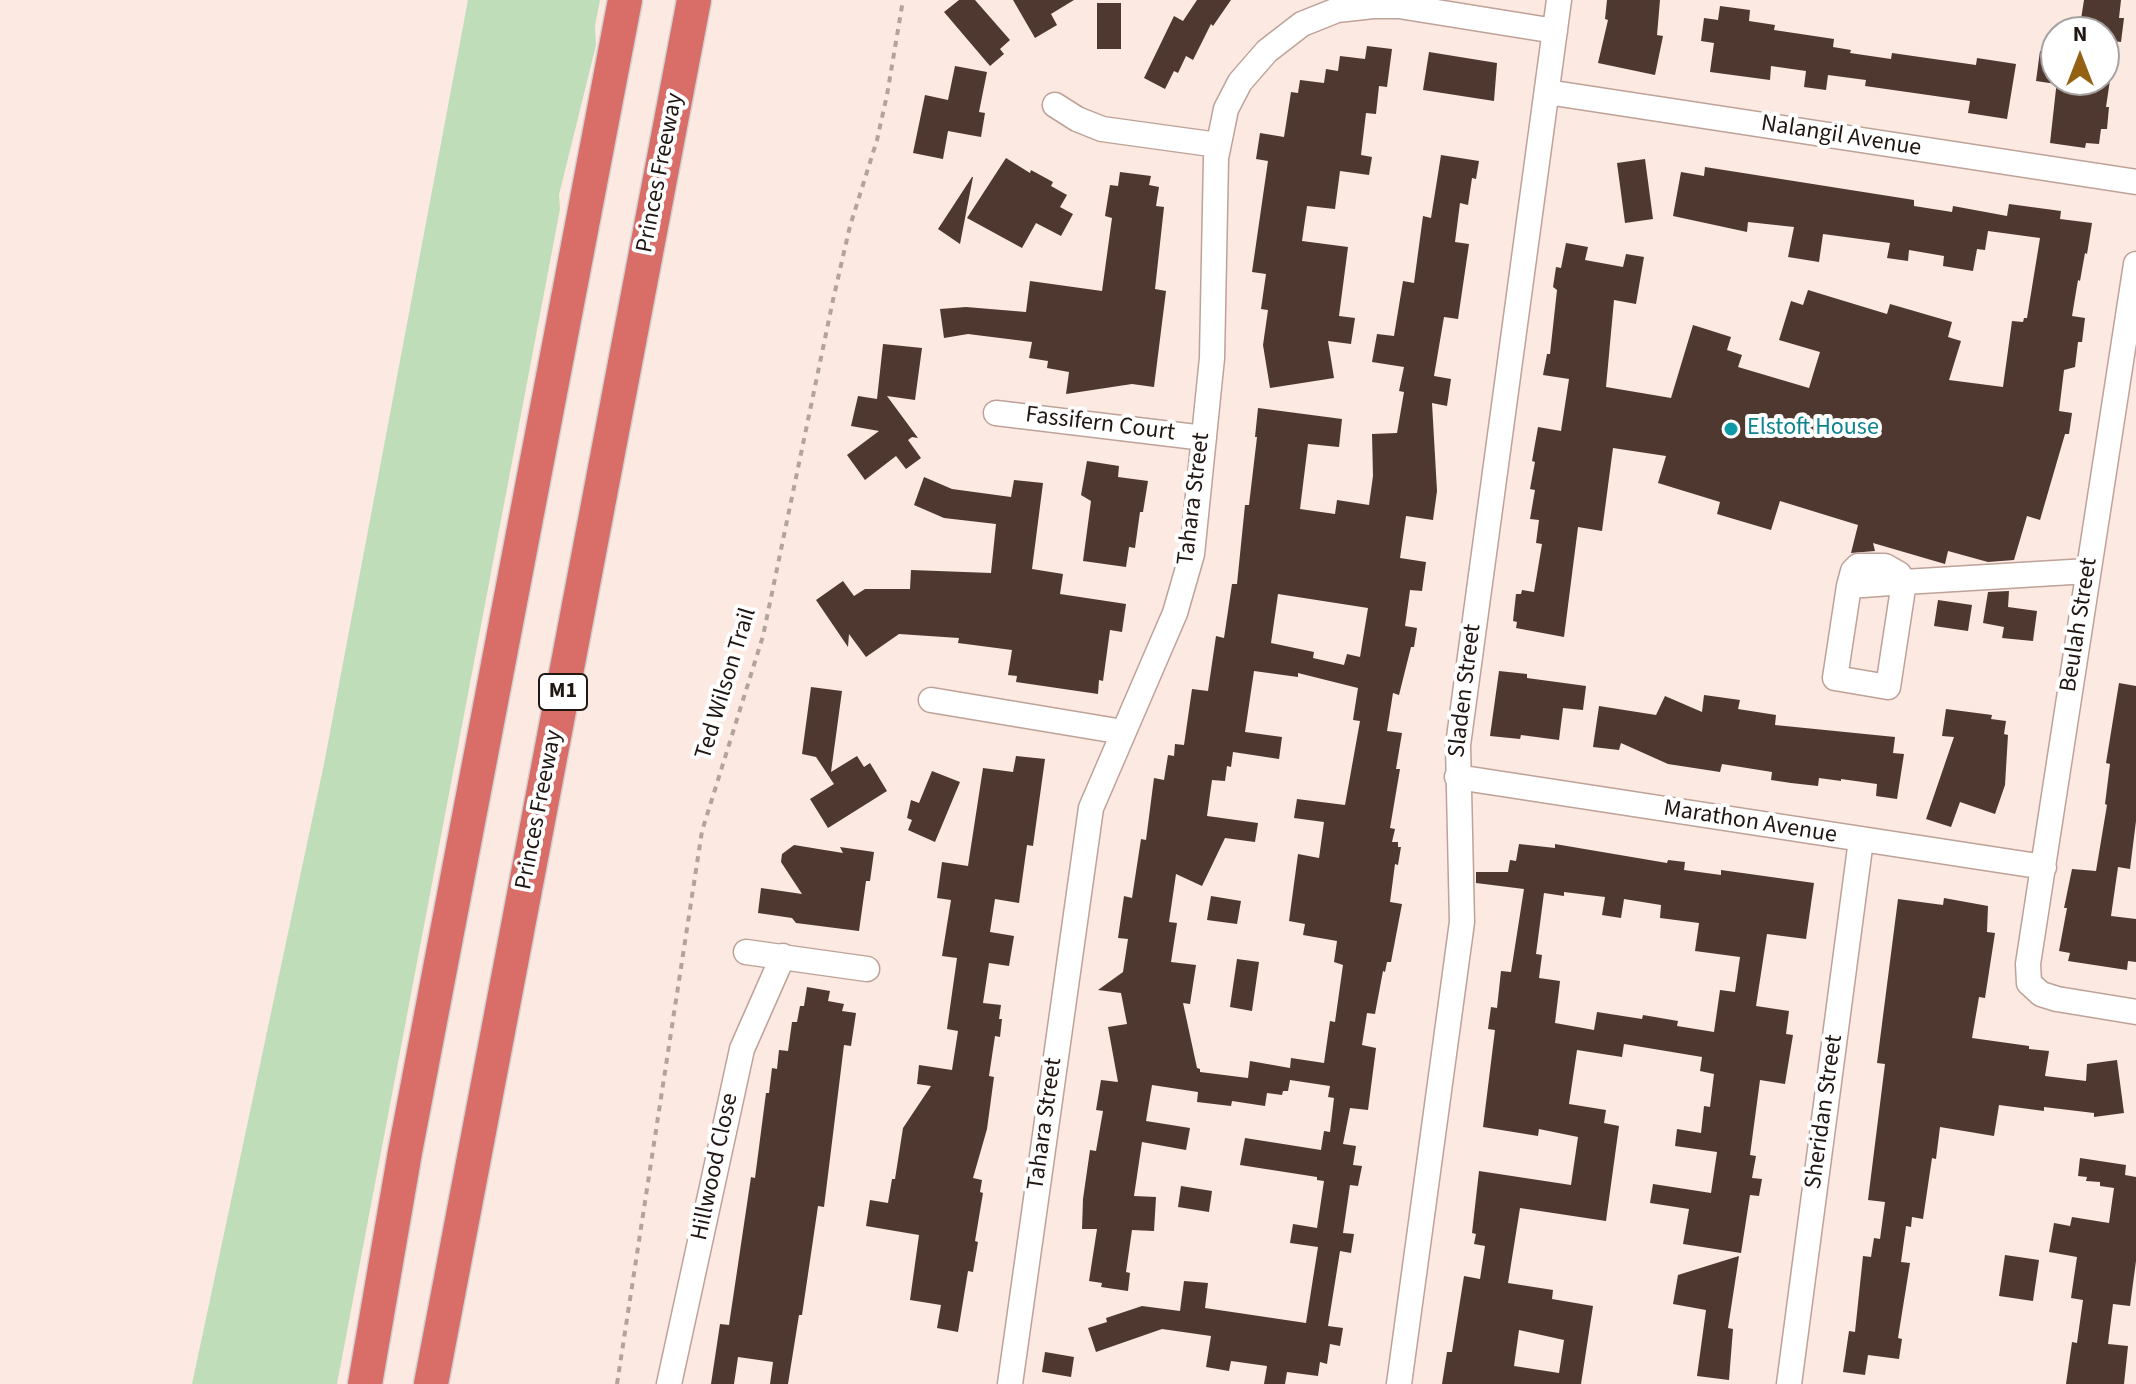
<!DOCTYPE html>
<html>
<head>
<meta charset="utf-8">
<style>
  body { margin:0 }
  #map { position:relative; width:2136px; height:1384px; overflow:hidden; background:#fbe9e2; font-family:"Source Sans 3",sans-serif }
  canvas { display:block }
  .north { position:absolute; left:2040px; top:16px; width:80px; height:80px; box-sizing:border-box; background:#fff; border:2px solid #a6a2a0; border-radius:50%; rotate:0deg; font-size:22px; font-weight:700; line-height:32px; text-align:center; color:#201612 }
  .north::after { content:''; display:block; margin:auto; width:28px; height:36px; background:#946014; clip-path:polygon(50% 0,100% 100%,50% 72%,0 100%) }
</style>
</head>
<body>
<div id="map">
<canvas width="2136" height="1384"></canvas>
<div class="north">N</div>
</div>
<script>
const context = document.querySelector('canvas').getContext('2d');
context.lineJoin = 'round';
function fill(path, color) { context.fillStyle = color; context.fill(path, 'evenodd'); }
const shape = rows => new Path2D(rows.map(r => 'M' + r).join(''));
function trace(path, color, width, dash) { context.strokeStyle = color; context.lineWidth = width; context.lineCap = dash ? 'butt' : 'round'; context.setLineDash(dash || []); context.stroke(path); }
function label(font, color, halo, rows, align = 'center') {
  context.font = font + ' "Source Sans 3",sans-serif'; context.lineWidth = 8; context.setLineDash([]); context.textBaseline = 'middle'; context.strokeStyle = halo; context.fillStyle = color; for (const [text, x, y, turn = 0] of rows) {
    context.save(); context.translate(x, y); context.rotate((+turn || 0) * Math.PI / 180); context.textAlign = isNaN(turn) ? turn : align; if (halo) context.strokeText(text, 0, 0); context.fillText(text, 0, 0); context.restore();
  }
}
fill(shape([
  [468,0,600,0,595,26,596,45,559,195,560,209,337,1384,192,1384,324,764]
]), '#c0ddb9');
fill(shape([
  [959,0,975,0,1010,40,1000,49,1004,54,990,66,944,12],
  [1013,0,1074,0,1051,14,1057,25,1035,38],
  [1197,0,1231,0,1213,26,1211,24,1193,60,1186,56,1178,73,1174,71,1165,89,1144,78,1174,16,1183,21],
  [1607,0,1660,0,1657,35,1663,36,1655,75,1598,63,1608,20,1605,19],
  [2084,0,2121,0,2119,18,2124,18,2121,42,2104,40,2104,32,2079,32],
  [1097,3,1121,3,1121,49,1097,49],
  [1720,6,1750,10,1749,21,1775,25,1774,30,1834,39,1833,47,1851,50,1850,53,1891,59,1892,53,1976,65,1977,58,2016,64,2007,119,1968,113,1970,101,1865,86,1866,80,1828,75,1826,90,1804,87,1806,71,1771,66,1770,80,1710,72,1714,43,1701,41,1704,18,1718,20],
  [1367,46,1392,49,1387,87,1379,86,1376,114,1366,113,1361,155,1372,157,1369,175,1340,171,1335,209,1307,206,1302,241,1348,247,1339,316,1355,318,1351,344,1328,341,1334,378,1270,388,1263,345,1268,310,1261,309,1266,274,1252,272,1268,161,1256,159,1260,133,1284,137,1291,92,1298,93,1300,80,1324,83,1326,69,1338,71,1340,56,1365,59],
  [2040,51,2056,53,2056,84,2036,81],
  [1429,52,1497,63,1494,101,1423,90],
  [955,66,987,72,979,112,985,113,981,137,948,131,943,159,913,153,925,95,948,100],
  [2057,80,2110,80,2106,107,2109,107,2107,129,2101,129,2099,144,2086,143,2085,148,2050,143],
  [1441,155,1479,161,1476,179,1472,178,1468,205,1460,203,1455,242,1469,244,1458,319,1444,317,1434,376,1451,379,1447,406,1432,403,1437,491,1433,520,1406,516,1400,558,1426,562,1422,591,1410,590,1405,626,1417,628,1414,647,1411,647,1399,695,1393,693,1387,731,1402,733,1396,769,1400,769,1390,828,1395,829,1392,842,1398,842,1398,847,1401,847,1398,865,1395,864,1390,902,1402,904,1391,962,1387,962,1385,972,1383,971,1375,1014,1367,1013,1362,1045,1376,1048,1368,1110,1350,1108,1343,1144,1356,1146,1353,1165,1362,1166,1358,1186,1350,1185,1343,1233,1354,1234,1351,1253,1340,1251,1328,1326,1343,1328,1340,1346,1330,1344,1327,1364,1320,1362,1318,1376,1287,1372,1285,1384,1264,1384,1267,1366,1231,1361,1229,1371,1206,1367,1211,1336,1162,1329,1096,1352,1088,1328,1107,1322,1106,1318,1142,1306,1180,1311,1184,1281,1208,1283,1205,1308,1306,1323,1318,1247,1290,1243,1293,1224,1317,1228,1324,1181,1317,1180,1317,1177,1240,1165,1245,1138,1321,1150,1324,1131,1330,1132,1334,1098,1328,1097,1330,1086,1290,1080,1288,1091,1283,1091,1282,1095,1267,1093,1265,1106,1232,1101,1231,1106,1197,1102,1198,1092,1152,1085,1146,1121,1190,1128,1186,1150,1142,1142,1134,1196,1156,1197,1154,1231,1132,1230,1126,1272,1130,1273,1128,1291,1101,1287,1102,1283,1089,1281,1097,1229,1082,1229,1083,1199,1090,1150,1096,1151,1103,1111,1096,1110,1101,1080,1118,1082,1108,1027,1127,1024,1121,993,1098,990,1123,972,1128,939,1118,938,1124,896,1132,898,1141,839,1146,840,1154,778,1164,780,1168,755,1174,756,1175,744,1184,745,1192,689,1208,691,1216,636,1224,638,1232,584,1237,584,1245,505,1249,505,1257,437,1255,437,1258,408,1342,419,1339,447,1308,444,1300,509,1335,514,1337,500,1369,505,1373,476,1372,434,1397,433,1404,392,1399,391,1404,367,1372,362,1377,334,1394,336,1403,281,1414,283,1423,216,1431,218],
  [1278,594,1368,608,1360,657,1347,654,1344,665,1313,658,1314,652,1271,643],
  [1254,671,1298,677,1298,673,1358,688,1353,720,1360,721,1345,805,1297,799,1294,818,1324,822,1319,858,1298,854,1289,921,1305,924,1303,935,1337,941,1334,962,1343,965,1335,1022,1330,1021,1324,1063,1291,1058,1290,1068,1250,1061,1248,1078,1200,1072,1200,1069,1197,1068,1183,1003,1190,1004,1196,965,1171,962,1177,923,1169,922,1176,874,1202,886,1225,838,1255,842,1258,823,1207,816,1212,780,1225,781,1227,766,1231,767,1233,752,1279,759,1282,737,1245,732],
  [1006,158,1030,173,1031,170,1053,182,1051,186,1067,195,1060,207,1073,214,1061,236,1036,223,1022,248,967,218],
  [1645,159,1653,219,1625,223,1617,163],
  [1705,167,1914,200,1914,206,1952,212,1953,206,2007,216,2009,204,2061,211,2060,219,2092,223,2087,254,2085,253,2080,281,2078,280,2072,316,2085,318,2082,342,2078,342,2075,367,2064,370,2059,411,2072,413,2069,434,2065,434,2040,520,2027,516,2014,560,1988,562,1948,551,1945,564,1873,543,1875,551,1851,553,1858,525,1780,501,1771,530,1717,514,1720,502,1658,483,1666,456,1613,448,1602,531,1578,527,1564,637,1516,628,1517,622,1513,621,1516,594,1521,594,1522,590,1534,592,1542,544,1536,543,1539,520,1530,519,1535,490,1530,489,1535,462,1532,461,1538,427,1561,431,1569,379,1543,375,1547,354,1550,354,1557,290,1553,287,1556,267,1561,268,1566,243,1588,247,1585,260,1623,267,1626,254,1644,257,1636,304,1614,300,1606,387,1671,398,1693,325,1731,337,1727,350,1742,355,1738,367,1809,388,1820,352,1779,340,1791,301,1803,305,1808,290,1887,314,1890,304,1952,322,1948,337,1961,341,1949,380,2003,387,2012,321,2023,322,2024,318,2027,318,2040,238,1988,231,1985,250,1977,249,1973,271,1943,266,1944,256,1909,250,1908,261,1887,258,1890,243,1823,234,1819,262,1788,257,1794,227,1748,222,1747,232,1673,216,1681,172,1704,176],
  [1120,172,1151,176,1149,185,1159,187,1156,206,1164,207,1155,289,1166,291,1154,387,1132,384,1066,394,1069,372,1047,368,1048,361,1029,358,1032,342,968,334,944,338,940,309,966,307,1026,312,1030,281,1102,291,1112,218,1105,216,1110,185,1118,186],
  [972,177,973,177,960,244,938,229],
  [883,344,922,348,915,400,887,396,918,438,912,437,908,440,921,458,906,469,896,456,865,480,847,455,879,431,851,426,858,396,877,399],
  [1087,461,1119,466,1118,477,1148,481,1143,512,1140,512,1135,548,1129,547,1126,567,1083,561,1091,501,1081,495],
  [924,477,952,489,1011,497,1014,480,1043,483,1032,569,1063,574,1060,594,1126,604,1122,632,1110,630,1103,681,1099,680,1098,694,1016,682,1017,676,1008,675,1012,650,958,643,959,638,899,634,866,657,849,634,848,647,816,600,843,581,854,596,865,589,910,589,911,570,991,573,996,524,944,518,914,505],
  [2009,591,2008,607,2037,611,2033,641,2002,638,2004,627,1983,623,1988,592],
  [1938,600,1972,605,1968,631,1934,626],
  [1499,671,1527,674,1527,678,1586,686,1583,710,1563,708,1559,740,1521,735,1520,739,1490,736],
  [2119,683,2136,686,2136,821,2130,869,2118,867,2111,916,2136,919,2136,962,2128,961,2127,970,2068,961,2070,953,2059,951,2067,908,2064,908,2072,869,2096,871,2107,805,2105,804,2110,764,2106,763],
  [811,687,842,691,831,772,857,756,864,767,870,763,887,791,828,828,810,799,834,784,816,757,802,754],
  [1704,695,1740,700,1738,709,1776,715,1775,725,1895,737,1893,753,1904,754,1897,799,1876,796,1877,784,1841,779,1841,781,1819,778,1818,786,1791,783,1771,780,1772,772,1722,764,1720,772,1668,764,1621,743,1619,750,1593,747,1599,706,1656,715,1665,696,1702,712],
  [1946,709,1992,715,1991,719,2006,721,2004,734,2008,735,2005,785,1995,814,1960,802,1951,827,1926,819,1954,737,1942,736],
  [1016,756,1045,759,1033,846,1027,845,1019,903,995,899,990,932,1014,936,1009,966,989,963,983,1003,1001,1005,999,1019,1002,1019,1000,1037,995,1036,989,1076,994,1077,987,1129,973,1178,982,1180,980,1192,983,1193,975,1241,978,1242,973,1272,968,1271,958,1332,937,1328,941,1305,910,1300,919,1235,866,1226,870,1200,888,1203,892,1179,895,1179,903,1128,931,1086,917,1084,919,1065,952,1070,958,1031,947,1029,957,958,942,956,951,900,937,898,942,862,968,866,983,768,1013,772],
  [932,771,960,782,935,842,908,830,912,820,907,818,911,800,919,803],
  [1519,844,1555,848,1555,844,1667,863,1668,860,1685,862,1684,870,1721,875,1721,870,1814,883,1806,939,1767,934,1756,1006,1789,1011,1786,1034,1793,1035,1785,1084,1760,1080,1750,1155,1756,1156,1752,1178,1762,1179,1759,1196,1750,1195,1741,1253,1683,1244,1689,1209,1650,1203,1653,1184,1711,1193,1717,1152,1675,1146,1677,1129,1701,1133,1704,1106,1710,1107,1714,1074,1700,1071,1702,1057,1624,1044,1622,1057,1577,1050,1569,1104,1606,1110,1604,1123,1619,1126,1606,1221,1520,1208,1508,1283,1553,1290,1552,1299,1593,1306,1581,1384,1442,1384,1447,1352,1452,1352,1464,1276,1480,1279,1485,1246,1474,1244,1476,1234,1472,1233,1479,1171,1571,1185,1578,1137,1539,1129,1538,1136,1483,1127,1495,1030,1488,1029,1491,1007,1497,1008,1501,971,1511,972,1524,889,1476,883,1476,872,1508,872,1510,860,1516,861],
  [1564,892,1605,897,1602,915,1621,918,1624,899,1661,905,1660,918,1699,923,1695,951,1740,957,1735,992,1720,990,1714,1032,1677,1026,1678,1021,1643,1015,1642,1019,1597,1012,1594,1030,1555,1023,1560,981,1539,978,1542,955,1536,954,1544,893,1564,896],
  [1519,1330,1564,1340,1559,1373,1514,1366],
  [794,845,843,853,840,847,874,852,870,881,866,881,859,931,796,923,792,918,758,913,761,888,802,894,781,862,782,854],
  [1211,896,1241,901,1237,924,1207,920],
  [1944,898,1988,906,1987,932,1995,933,1985,998,1979,997,1972,1038,2029,1046,2029,1049,2049,1051,2045,1076,2086,1081,2087,1064,2117,1060,2124,1113,2094,1117,2094,1113,2044,1107,2044,1111,1999,1105,1994,1136,1940,1127,1936,1159,1932,1158,1923,1219,1912,1217,1911,1227,1906,1226,1901,1262,1910,1263,1898,1338,1902,1339,1899,1359,1868,1355,1865,1375,1843,1372,1849,1331,1855,1332,1863,1256,1871,1257,1874,1238,1880,1239,1885,1202,1868,1200,1885,1064,1877,1063,1898,899,1943,905],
  [1237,959,1259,962,1252,1011,1230,1007],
  [807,987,830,991,828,1001,844,1004,842,1011,856,1013,851,1046,844,1045,824,1207,818,1206,802,1315,799,1315,788,1384,770,1384,773,1362,738,1357,734,1384,711,1384,720,1324,729,1325,751,1177,755,1178,766,1093,769,1093,772,1068,777,1069,779,1050,788,1051,792,1022,797,1022,800,1006,804,1006],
  [2080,1158,2126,1165,2125,1175,2136,1177,2136,1261,2130,1306,2113,1304,2108,1344,2128,1346,2124,1384,2066,1384,2072,1342,2077,1343,2083,1300,2071,1298,2077,1257,2049,1252,2054,1223,2070,1226,2072,1217,2109,1223,2114,1188,2100,1186,2100,1182,2086,1181,2087,1177,2078,1176],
  [1181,1186,1212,1191,1209,1212,1178,1207],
  [2005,1255,2039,1260,2033,1301,1999,1296],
  [1739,1256,1728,1328,1733,1329,1729,1380,1697,1376,1706,1310,1673,1304,1678,1275],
  [1045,1352,1074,1357,1071,1377,1042,1372]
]), '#4f382f');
const minor = shape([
  [1547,92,2136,182],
  [1055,105,1077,119,1102,129,1218,145],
  [2136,264,2028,964,2029,983,2041,994,2057,999,2136,1012],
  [996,413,1204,438],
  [1849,586,1853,571,1858,566,1885,566,1899,574,1904,582,1888,687,1835,678,1849,586,1904,582,2088,571],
  [931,700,1123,732],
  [1457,777,2044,867],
  [746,952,867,969],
  [669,1384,742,1049,783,956],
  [1010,1384,1091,808,1175,613,1192,554,1212,358,1216,158,1226,109,1240,82,1267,51,1302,24,1337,10,1373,6,1399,6,1555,31],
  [1399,1384,1462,922,1458,745,1559,0],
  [1789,1384,1861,840]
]);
const highway = shape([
  [365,1384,405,1152,625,0],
  [431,1384,694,0]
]);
trace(minor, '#bea297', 27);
trace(highway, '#d2d0d0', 37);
trace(shape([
  [617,1384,702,831,763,636,833,300,850,226,877,140,887,95,903,0]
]), '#b2a39d', 4, [6, 6]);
trace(minor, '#fff', 24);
trace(highway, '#d96d68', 34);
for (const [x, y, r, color] of [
  [1731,429,8,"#0f9aa8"]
]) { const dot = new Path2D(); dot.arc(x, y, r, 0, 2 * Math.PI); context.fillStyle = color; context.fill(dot); trace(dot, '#fff', 3); }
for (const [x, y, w] of [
  [563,692,48]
]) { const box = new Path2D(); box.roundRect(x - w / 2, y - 18, w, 36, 6); context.fillStyle = '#fff'; context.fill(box); trace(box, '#201612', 2); }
label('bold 22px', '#201612', null, [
  ["M1",563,692]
]);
label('24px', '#201612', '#fff', [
  ["Nalangil Avenue",1841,137,9],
  ["Princes Freeway",661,173,-79],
  ["Fassifern Court",1100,425,7],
  ["Tahara Street",1195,499,-83],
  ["Beulah Street",2080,625,-81],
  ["Ted Wilson Trail",727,684,-73],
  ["Sladen Street",1466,691,-83],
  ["Princes Freeway",540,810,-79],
  ["Marathon Avenue",1750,823,9],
  ["Sheridan Street",1825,1112,-82],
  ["Tahara Street",1046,1124,-82],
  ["Hillwood Close",716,1167,-78]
]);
label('24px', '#0d838f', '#fff', [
  ["Elstoft House",1747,429]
], 'left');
</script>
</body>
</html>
